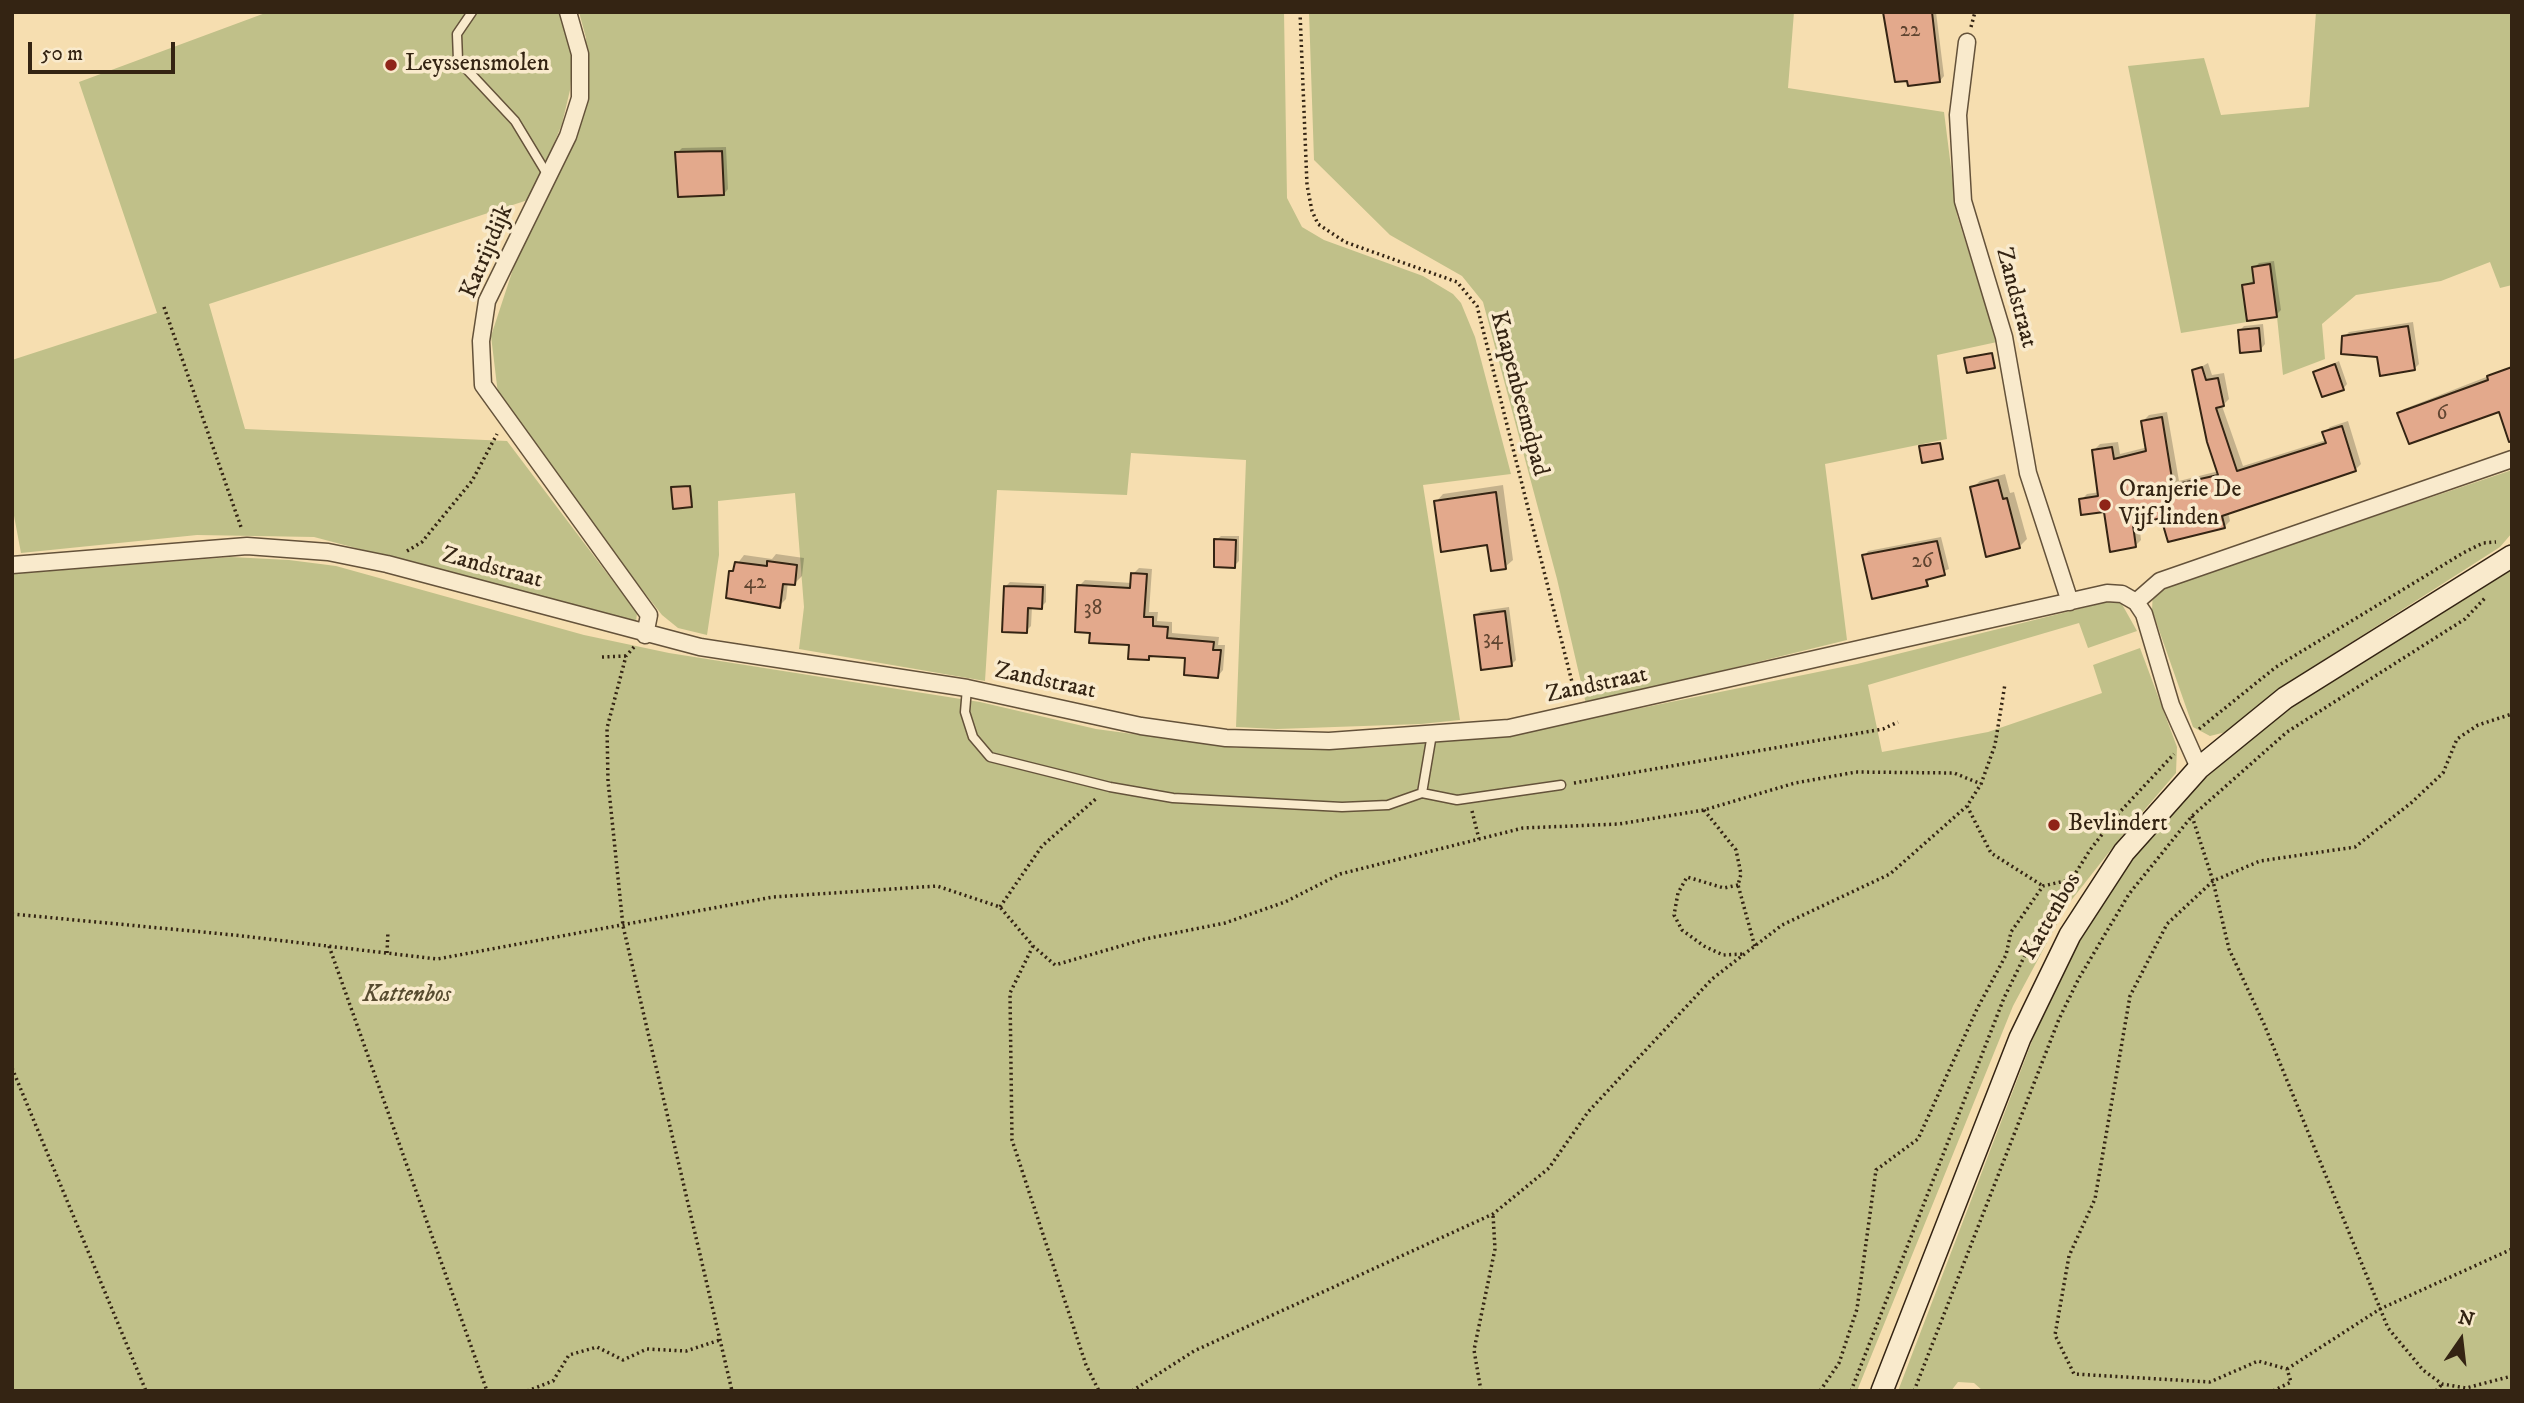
<!DOCTYPE html>
<html>
<head>
<meta charset="utf-8">
<style>
  body { margin:0 }
  #map { position:relative; width:2524px; height:1403px; overflow:hidden; background:#f6deb0; font-family:"IM FELL DW Pica",serif }
  canvas { display:block }
  .frame { position:absolute; inset:0; border:14px solid #342413; pointer-events:none }
  .north { position:absolute; left:2426px; top:1305px; width:70px; height:70px; -webkit-text-stroke:5px #f9eacc; paint-order:stroke; rotate:14deg; font-size:19px; font-weight:700; line-height:28px; text-align:center; color:#342413 }
  .north::after { content:''; display:block; margin:auto; width:24px; height:32px; background:#342413; clip-path:polygon(50% 0,100% 100%,50% 72%,0 100%) }
  .scale { position:absolute; left:28px; top:42px; width:147px; height:32px; box-sizing:border-box; border:4px solid #342413; border-top:0; padding-left:9px; font-size:21px; line-height:24px; white-space:nowrap; color:#342413; -webkit-text-stroke:5px #f9eacc; paint-order:stroke }
</style>
</head>
<body>
<div id="map">
<canvas width="2524" height="1403"></canvas>
<div class="frame"></div>
<div class="north">N</div>
<div class="scale">50 m</div>
</div>
<script>
const context = document.querySelector('canvas').getContext('2d');
context.lineJoin = 'round';
function fill(path, color) { context.fillStyle = color; context.fill(path, 'evenodd'); }
const shape = rows => new Path2D(rows.map(r => 'M' + r).join(''));
function trace(path, color, width, dash) { context.strokeStyle = color; context.lineWidth = width; context.lineCap = dash ? 'butt' : 'round'; context.setLineDash(dash || []); context.stroke(path); }
function label(font, color, halo, rows, align = 'center') {
  context.font = font + ' "IM FELL DW Pica",serif'; context.lineWidth = 7; context.setLineDash([]); context.textBaseline = 'middle'; context.strokeStyle = halo; context.fillStyle = color; for (const [text, x, y, turn = 0] of rows) {
    context.save(); context.translate(x, y); context.rotate((+turn || 0) * Math.PI / 180); context.textAlign = isNaN(turn) ? turn : align; if (halo) context.strokeText(text, 0, 0); context.fillText(text, 0, 0); context.restore();
  }
}
fill(shape([
  [268,12,563,12,573,56,570,90,562,124,531,199,209,304,245,429,507,441,637,613,636,622,314,537,197,535,21,553,12,505,12,360,157,313,79,82],
  [579,12,1284,12,1287,198,1302,227,1324,240,1423,276,1453,294,1461,303,1475,337,1511,474,1423,485,1460,720,1421,724,1277,729,1236,727,1246,460,1131,453,1127,495,997,490,985,681,799,649,804,607,795,493,718,501,719,555,707,635,678,628,662,615,574,503,498,394,491,336,517,257,585,103,586,38],
  [1309,12,1794,12,1788,88,1944,112,1957,215,1997,342,1937,355,1947,439,1825,464,1847,640,1586,704,1557,579,1483,302,1462,276,1390,235,1314,160],
  [2316,12,2512,12,2512,285,2500,288,2490,262,2441,281,2356,295,2322,324,2325,359,2283,375,2277,317,2181,333,2128,66,2204,58,2221,115,2309,107],
  [2512,470,2512,533,2500,547,2305,672,2226,732,2210,736,2193,727,2152,610,2153,591],
  [231,557,289,560,336,566,584,635,669,653,980,702,1096,729,1237,748,1369,748,1514,734,1857,664,2119,599,2137,631,2088,648,2079,623,1868,685,1882,752,1988,732,2102,693,2093,665,2140,648,2177,747,2176,773,2117,842,2066,907,2013,1006,1857,1391,12,1391,12,574],
  [2512,569,2512,1391,1983,1391,1974,1383,1958,1382,1951,1391,1898,1391,2042,1015,2076,947,2126,867,2197,786,2271,720]
]), '#c0c089');
fill(shape([
  [1885,12,1936,12,1944,76,1940,81],
  [726,147,728,189,724,194,677,153,682,148],
  [2274,261,2281,310,2276,315,2244,285,2256,280,2254,268,2259,263],
  [2413,322,2419,364,2414,369,2379,356,2344,337,2349,332],
  [2263,324,2265,344,2261,349,2239,331,2244,326],
  [2339,361,2347,384,2343,389,2315,372],
  [2208,363,2212,375,2224,373,2229,399,2222,406,2243,466,2326,440,2324,433,2330,427,2348,421,2361,464,2355,470,2228,512,2230,521,2224,527,2163,516,2139,522,2141,540,2135,546,2105,510,2081,500,2087,494,2100,492,2094,450,2100,444,2118,442,2120,454,2148,447,2143,421,2149,415,2167,412,2179,481,2219,471,2194,371],
  [2512,367,2512,412,2500,410,2399,414,2404,409],
  [1941,442,1942,458,1921,447,1923,445],
  [2005,474,2010,493,2014,492,2027,539,2019,547,1972,488,1980,481],
  [691,485,693,504,691,505,673,488],
  [1503,485,1513,560,1505,567,1489,543,1436,502,1443,494],
  [1221,536,1239,536,1239,561,1234,566,1216,540],
  [1941,537,1949,569,1930,577,1927,585,1864,556,1868,551],
  [776,554,804,558,802,576,795,583,788,582,786,599,779,606,731,572,744,555,772,559],
  [1139,568,1152,569,1149,612,1158,612,1157,621,1172,622,1172,633,1219,637,1218,645,1225,645,1223,670,1218,676,1187,656,1153,654,1149,658,1131,643,1092,631,1079,586,1085,580,1132,583,1133,574],
  [1010,582,1046,584,1046,602,1041,607,1032,607,1031,626,1026,631,1006,586],
  [1509,607,1516,660,1511,665,1476,615,1481,611]
]), '#0003');
const building = shape([
  [1883,12,1932,12,1940,82,1908,86,1907,81,1895,82,1883,12],
  [722,151,724,195,678,197,675,152,722,151],
  [2270,264,2277,317,2247,321,2242,285,2254,283,2252,267,2270,264],
  [2408,326,2415,370,2380,376,2377,357,2341,354,2342,336,2408,326],
  [2259,328,2261,351,2240,353,2238,330,2259,328],
  [1992,353,1995,368,1967,373,1964,358,1992,353],
  [2335,364,2344,390,2322,397,2313,372,2335,364],
  [2202,367,2206,380,2218,378,2224,406,2216,408,2237,471,2326,443,2322,432,2342,426,2356,471,2222,516,2225,528,2168,542,2161,518,2133,525,2136,547,2110,552,2104,512,2081,515,2079,499,2098,496,2092,450,2112,447,2114,459,2146,451,2141,421,2162,417,2173,485,2218,475,2207,442,2192,370,2202,367],
  [2512,367,2512,441,2509,442,2499,412,2409,444,2397,413,2488,380,2487,376,2512,367],
  [1940,443,1943,459,1922,463,1919,446,1940,443],
  [1998,480,2003,499,2007,498,2020,548,1986,557,1970,487,1998,480],
  [690,486,692,507,673,509,671,487,690,486],
  [1496,492,1506,569,1491,571,1487,545,1441,552,1434,501,1496,492],
  [1214,539,1236,540,1235,568,1214,567,1214,539],
  [1937,541,1945,575,1926,580,1928,586,1872,599,1862,555,1937,541],
  [767,561,797,565,795,585,783,584,780,608,726,598,729,571,733,571,735,562,767,566,767,561],
  [1131,573,1147,574,1144,617,1153,617,1153,626,1168,627,1167,638,1214,642,1213,650,1221,650,1218,678,1184,675,1185,658,1149,656,1149,660,1128,659,1129,645,1089,643,1090,633,1075,632,1077,585,1130,588,1131,573],
  [1004,586,1043,587,1042,609,1028,608,1027,633,1002,632,1004,586],
  [1505,611,1512,666,1481,670,1474,615,1505,611]
]);
fill(building, '#e3a98c');
trace(building, '#342413', 2);
const lane = shape([
  [472,12,457,34,458,60,515,121,547,174],
  [967,688,965,712,973,737,990,757,1110,787,1173,798,1342,807,1388,805,1422,793,1457,800,1561,785],
  [1422,793,1432,734]
]);
const street = shape([
  [568,12,580,54,580,98,568,136,487,301,481,341,483,385,649,615,645,635],
  [1967,42,1958,115,1963,201,2004,337,2028,473,2070,602],
  [12,565,247,546,328,552,387,564,700,647,967,688,1141,726,1226,738,1329,741,1509,728,2107,593,2122,594,2136,602,2144,614,2171,705,2199,768],
  [2136,602,2160,581,2512,459]
]);
const secondary = shape([
  [1882,1391,2020,1038,2070,935,2124,852,2199,768,2285,698,2512,556]
]);
trace(lane, '#64523a', 11);
trace(street, '#64523a', 19);
trace(secondary, '#342413', 24);
trace(shape([
  [1300,12,1307,185,1312,211,1318,224,1345,242,1457,282,1477,306,1575,694],
  [1971,27,1975,12],
  [164,307,242,530],
  [407,551,422,542,472,481,497,434],
  [634,647,626,656,607,728,608,781,623,926,732,1391],
  [602,657,626,656],
  [2199,729,2276,667,2463,553,2483,543,2496,542],
  [1574,783,1883,729,1898,722],
  [1967,806,1991,853,2043,886],
  [1704,810,1736,850,1741,874,1738,885,1755,947],
  [1472,811,1479,839],
  [2192,816,2213,881,2229,949,2264,1024,2388,1328,2423,1370,2442,1384,2466,1388,2512,1376],
  [1738,885,1724,888,1687,877,1678,893,1674,915,1682,930,1704,946,1723,955,1744,954],
  [1000,907,1042,846,1098,797],
  [12,914,234,935,437,959,773,897,937,886,1000,907,1033,946,1055,965,1145,939,1225,923,1285,902,1340,874,1523,828,1619,824,1704,810,1795,783,1856,772,1954,773,1981,784],
  [329,946,487,1391],
  [1033,946,1010,993,1012,1140,1086,1365,1099,1391],
  [387,953,388,931],
  [12,1068,146,1391],
  [2287,1369,2380,1309,2512,1249],
  [527,1391,553,1381,569,1355,597,1347,623,1360,647,1349,686,1351,720,1340],
  [1132,1391,1194,1351,1493,1214,1549,1168,1588,1112,1712,979,1782,925,1890,874,1967,806,1981,784,1995,745,2005,684],
  [1481,1391,1474,1350,1495,1249,1493,1214],
  [1820,1391,1839,1363,1857,1309,1876,1170,1918,1139,1977,1009,2006,955,2011,932,2043,886,2069,880],
  [1851,1391,2004,998,2028,949,2090,850,2117,815,2174,754],
  [1914,1391,2059,1019,2079,978,2129,894,2192,816,2287,732,2465,619,2485,598],
  [2273,1391,2291,1382,2287,1369,2258,1361,2210,1382,2074,1374,2055,1335,2069,1256,2095,1199,2130,996,2167,924,2213,881,2260,861,2355,847,2411,803,2443,773,2457,739,2478,725,2512,714],
  [2436,1391,2442,1384]
]), '#342413', 3.5, [2, 3.5]);
trace(lane, '#f9eacc', 8);
trace(street, '#f9eacc', 16);
trace(secondary, '#f9eacc', 21);
for (const [x, y, r, color] of [
  [391,65,7,"#8f2418"],
  [2105,505,7,"#8f2418"],
  [2054,825,7,"#8f2418"]
]) { const dot = new Path2D(); dot.arc(x, y, r, 0, 2 * Math.PI); context.fillStyle = color; context.fill(dot); trace(dot, '#f9eacc', 2.5); }
label('21px', '#604531', null, [
  ["22",1910,32],
  ["6",2442,415],
  ["26",1922,563],
  ["42",755,584],
  ["38",1093,610],
  ["34",1493,640]
]);
label('24px', '#342413', '#f9eacc', [
  ["Leyssensmolen",405,65],
  ["Oranjerie De",2119,491],
  ["Vijf linden",2119,519],
  ["Bevlindert",2068,825]
], 'left');
label('24px', '#342413', '#f9eacc', [
  ["Katrijtdijk",488,252,-67],
  ["Zandstraat",2015,298,75],
  ["Knapenbeemdpad",1518,394,75],
  ["Zandstraat",492,569,15],
  ["Zandstraat",1045,682,12],
  ["Zandstraat",1597,686,-12],
  ["Kattenbos",2052,917,-60]
]);
label('italic 24px', '#574b30', '#f9eacc', [
  ["Kattenbos",407,996]
]);
</script>
</body>
</html>
